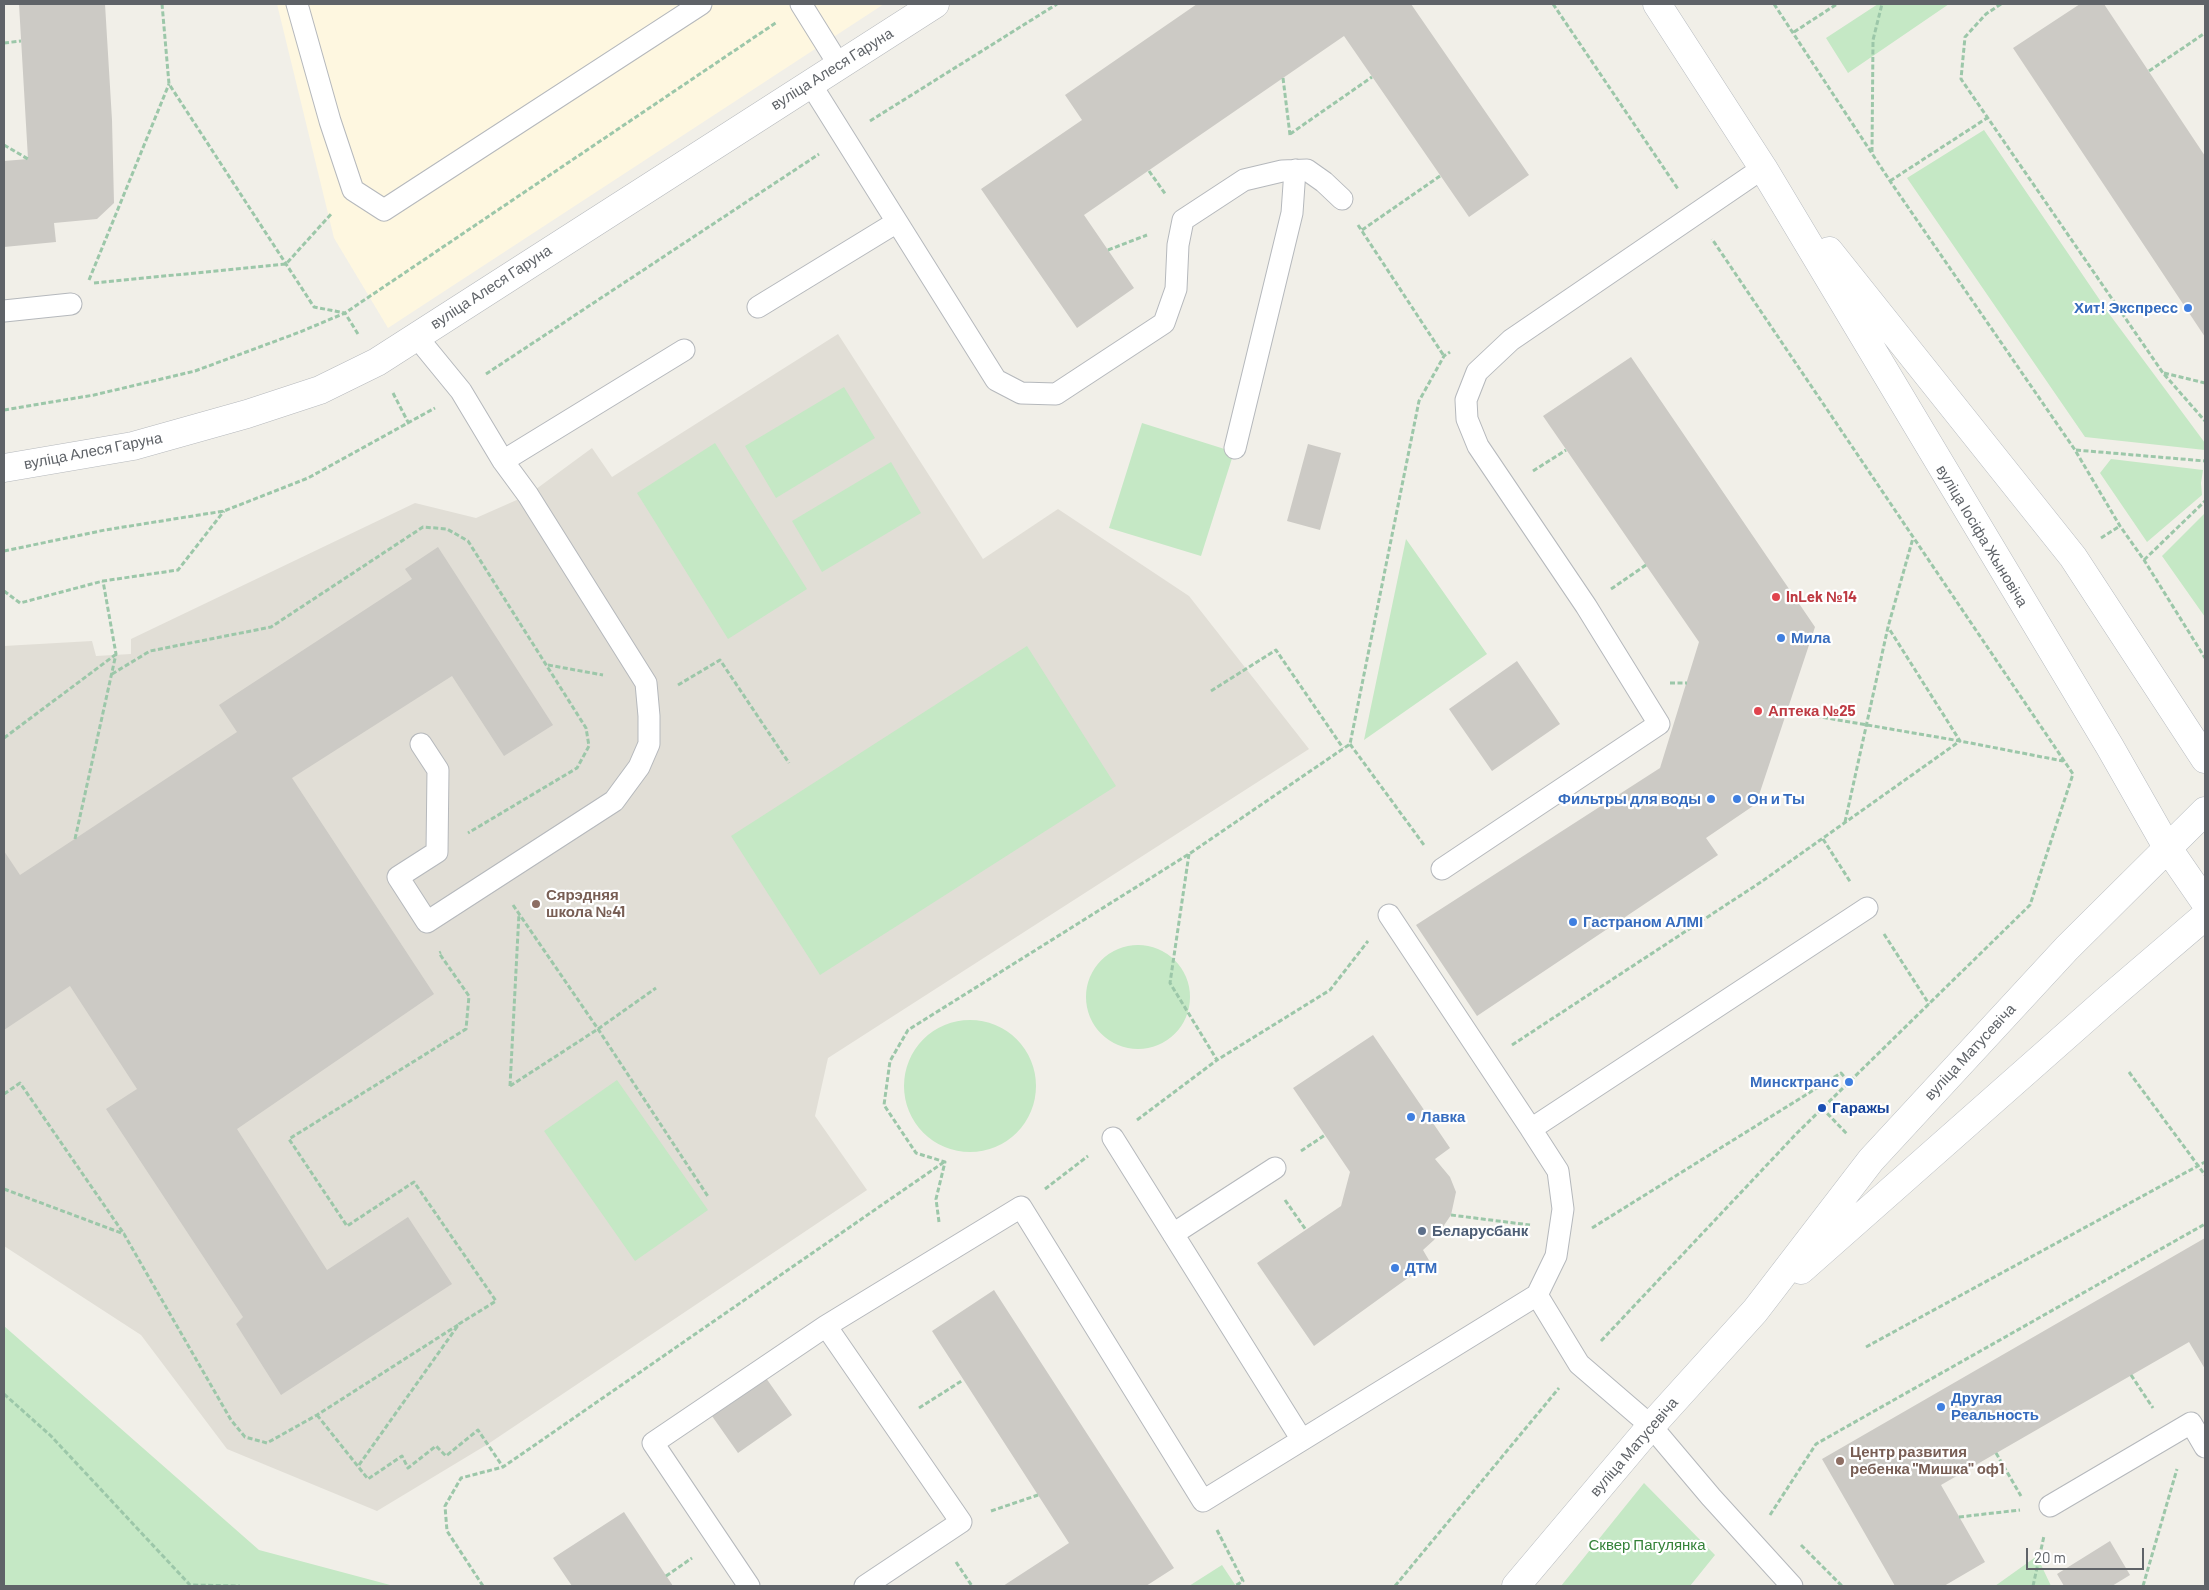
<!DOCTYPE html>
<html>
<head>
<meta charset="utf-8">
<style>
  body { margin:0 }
  #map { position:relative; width:2209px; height:1590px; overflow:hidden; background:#f1efe8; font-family:Barlow,sans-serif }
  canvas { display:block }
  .frame { position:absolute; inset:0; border:5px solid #5f6368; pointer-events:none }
  .scale { position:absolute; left:2026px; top:1548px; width:118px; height:22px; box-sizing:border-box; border:2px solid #5f6368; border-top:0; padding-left:6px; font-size:15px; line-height:18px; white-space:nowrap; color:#5f6368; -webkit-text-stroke:4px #fff; paint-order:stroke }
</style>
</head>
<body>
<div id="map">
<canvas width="2209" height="1590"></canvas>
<div class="frame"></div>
<div class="scale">20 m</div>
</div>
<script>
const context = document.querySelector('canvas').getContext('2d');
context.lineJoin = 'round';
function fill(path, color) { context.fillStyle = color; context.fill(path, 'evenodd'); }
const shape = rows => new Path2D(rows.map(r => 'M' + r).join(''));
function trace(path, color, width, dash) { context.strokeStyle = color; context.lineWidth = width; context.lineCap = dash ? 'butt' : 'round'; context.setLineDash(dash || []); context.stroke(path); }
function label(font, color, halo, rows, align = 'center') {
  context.font = font + ' Barlow,sans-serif'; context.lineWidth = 4.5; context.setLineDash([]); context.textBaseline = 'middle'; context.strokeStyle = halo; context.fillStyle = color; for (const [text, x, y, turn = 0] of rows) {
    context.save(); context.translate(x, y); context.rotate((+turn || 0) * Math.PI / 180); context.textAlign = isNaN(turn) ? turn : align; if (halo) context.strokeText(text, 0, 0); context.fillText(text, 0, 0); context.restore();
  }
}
fill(shape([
  [277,4,884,4,388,328,334,238]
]), '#fef7e0');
fill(shape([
  [838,334,983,559,1058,509,1189,596,1309,749,828,1058,815,1116,867,1190,488,1444,377,1511,227,1449,141,1335,4,1246,4,646,92,641,96,656,131,654,131,639,415,503,476,518,528,495,592,448,612,477]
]), '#e1ded6');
fill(shape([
  [1878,4,1949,4,1848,73,1826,38],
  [1984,130,2110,315,2205,443,2205,450,2085,437,1907,178],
  [844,387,875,438,776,498,745,446],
  [1142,423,1234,452,1201,556,1109,528],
  [715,443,807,589,728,639,637,493],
  [2111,459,2203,470,2201,483,2202,495,2147,542,2100,473],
  [891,462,921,513,822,572,792,521],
  [2205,513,2205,617,2162,556],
  [1406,539,1487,654,1364,740],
  [1027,646,1116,786,820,975,731,836],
  '1086 997a52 52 0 1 1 104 0a52 52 0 1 1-104 0Z',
  '904 1086a66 66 0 1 1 132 0a66 66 0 1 1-132 0Z',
  [617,1080,708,1210,635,1261,544,1131],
  [4,1326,259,1550,394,1586,4,1586],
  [1644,1483,1715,1555,1690,1586,1561,1586],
  [2037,1556,2051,1586,1995,1586],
  [1222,1565,1236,1586,1189,1586]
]), '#c5e8c5');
fill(shape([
  [19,4,105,4,112,120,114,203,97,219,54,223,56,242,4,247,4,161,28,159],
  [1197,4,1411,4,1529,175,1469,217,1344,36,1084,215,1134,288,1077,328,981,189,1082,120,1065,95],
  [2080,4,2104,4,2205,156,2205,337,2013,48],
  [1631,357,1815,627,1756,804,1706,838,1718,855,1477,1016,1416,925,1660,768,1699,642,1543,416],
  [1308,444,1341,453,1320,530,1287,521],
  [438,547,553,725,504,756,452,676,292,778,434,994,237,1129,327,1270,408,1217,452,1284,281,1395,236,1324,243,1317,106,1109,137,1089,70,986,4,1030,4,851,20,875,237,732,219,705,412,579,405,569],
  [1517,661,1560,724,1492,771,1449,709],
  [1373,1035,1450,1148,1435,1159,1450,1177,1456,1192,1451,1215,1434,1240,1423,1250,1430,1262,1314,1346,1257,1263,1341,1206,1350,1172,1293,1088],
  [2205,1238,2205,1369,2189,1342,1941,1485,1985,1562,1944,1586,1895,1586,1822,1459],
  [994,1290,1174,1568,1146,1586,1003,1586,1069,1543,932,1331],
  [766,1378,792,1415,738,1453,712,1416],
  [624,1512,673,1586,572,1586,553,1558],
  [2110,1541,2130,1575,2112,1586,2064,1586,2057,1574]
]), '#cccac5');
const service = shape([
  [297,4,330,121,353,190,384,210,701,4],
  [801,4,839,65],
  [810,83,996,380,1021,393,1056,394,1164,323,1176,289,1178,245,1183,220,1244,180,1282,171,1307,170,1324,182,1342,199],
  [758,307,897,222],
  [4,311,71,304],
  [416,336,461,391,503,461,528,495,646,683,649,716,649,744,639,767,614,801,427,922,398,877,437,852,438,770,421,744],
  [1235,448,1292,213,1295,170],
  [503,461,684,350],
  [1442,869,1659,724,1586,606,1478,446,1467,419,1466,400,1477,372,1511,340,1763,168],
  [1389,915,1531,1129],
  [1113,1138,1302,1440],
  [1173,1234,1275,1168],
  [1537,1295,1579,1364,1651,1426,1711,1497,1792,1586],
  [826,1326,961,1522,865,1586],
  [2050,1506,2191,1423,2205,1447],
  [749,1586,653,1443,826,1326,1021,1207,1203,1501,1537,1295,1556,1256,1563,1209,1558,1171,1531,1129,1867,908]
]);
const tertiary = shape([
  [4,468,133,446,247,414,320,390,377,362,935,4]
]);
const secondary = shape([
  [1657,4,1763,168,2110,747,2167,847,2205,902],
  [1829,251,2073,557,2205,759],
  [1801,1270,2109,998,2205,916],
  [1516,1586,1651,1426,1755,1311,1871,1160,2067,948,2205,811]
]);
trace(service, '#b5b8bc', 23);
trace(tertiary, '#b5b8bc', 29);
trace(secondary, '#b6babf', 29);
trace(shape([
  [162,4,169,84,314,307,345,313,358,334],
  [1553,4,1678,189],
  [1774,4,1890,181,2075,450,2120,526,2144,560,2205,658],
  [2001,4,1986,14,1965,37,1961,79,2163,373,2205,421],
  [1794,32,1837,4],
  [4,43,21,41],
  [2149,71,2205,33],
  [1283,78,1290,135],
  [870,121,1057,4],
  [1290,134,1372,77],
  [4,145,28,159],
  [1872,152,1873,40,1882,4],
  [1149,171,1166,195],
  [1890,181,1987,118],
  [1358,225,1444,356],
  [1362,230,1440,176],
  [1108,250,1147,235],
  [89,280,169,84],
  [94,283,286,264,332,213],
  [2164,373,2205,383],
  [486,374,819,154],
  [393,393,409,424],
  [4,410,94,395,195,371,300,332,345,313,777,22],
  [2076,450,2205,461],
  [1533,471,1566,450],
  [2101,538,2120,526],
  [4,551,105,530,224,511,308,478,435,408],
  [2144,560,2205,501],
  [1611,589,1646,565],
  [4,591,20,603,103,581,178,570,224,511],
  [548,665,603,675],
  [112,674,150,651,271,627,423,527,447,529,468,541,586,728,589,746,577,768,468,833],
  [1670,683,1687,683],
  [678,685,720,660,789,763],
  [1211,691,1276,650,1343,748],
  [1786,711,1960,741,2063,761],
  [4,738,115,655],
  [1350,744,1424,845],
  [1845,822,1888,627,1913,538],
  [75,839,116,654,103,581],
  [1823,839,1851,883],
  [1189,854,1170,983,1217,1060,1330,990,1368,941],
  [513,905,598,1029,709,1198],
  [1884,934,1929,1004],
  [1512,1045,1761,882,1960,741,1888,627],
  [2129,1072,2205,1175],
  [510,1086,598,1029,656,988],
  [510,1086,519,913],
  [4,1094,20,1083,124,1234],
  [1822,1108,1848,1135],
  [1137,1120,1217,1060],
  [1301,1151,1325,1135],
  [4,1189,124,1234,231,1420,245,1437,267,1443,317,1415,458,1325],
  [1045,1189,1088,1156],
  [1285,1200,1306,1230],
  [1451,1215,1530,1225],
  [939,1222,936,1199,945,1162,916,1153,884,1105,890,1061,908,1030,1189,854,1350,744,1419,401,1444,356,1450,352],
  [1592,1228,1841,1073,1849,1082],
  [1601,1341,1797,1133,2030,905,2073,774,1712,239],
  [1866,1347,2205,1162],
  [2131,1375,2153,1408],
  [4,1394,51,1436,190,1585,240,1586],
  [919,1408,963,1380],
  [317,1415,368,1479,402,1456,408,1468,436,1446,446,1456,478,1430,503,1467],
  [1996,1453,2021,1496],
  [359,1465,459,1324,496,1301,414,1182,347,1226,289,1139,466,1029,469,996,439,953,441,952],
  [991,1511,1038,1495],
  [1770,1515,1816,1444,2205,1224],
  [1959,1517,2020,1510],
  [1217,1530,1243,1581,1235,1586],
  [1801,1545,1842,1586],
  [956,1562,972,1586],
  [666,1576,692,1558],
  [483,1586,447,1531,445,1506,461,1478,503,1467,944,1162],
  [1395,1586,1559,1388],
  [2033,1586,2044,1536],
  [2143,1586,2177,1469]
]), '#9cc7a9', 3, [5, 2.5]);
trace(service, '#fff', 21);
trace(tertiary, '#fff', 28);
trace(secondary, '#fff', 28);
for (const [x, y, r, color] of [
  [2188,308,5,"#3f7fe0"],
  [1776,597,5,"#e0444e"],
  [1781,638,5,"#3f7fe0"],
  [1758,711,5,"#e0444e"],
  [1711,799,5,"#3f7fe0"],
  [1737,799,5,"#3f7fe0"],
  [536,904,5,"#8d6e63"],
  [1573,922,5,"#3f7fe0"],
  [1849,1082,5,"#3f7fe0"],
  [1822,1108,5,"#1a4fb4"],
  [1411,1117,5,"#3f7fe0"],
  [1422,1231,5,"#5c6f8a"],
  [1395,1268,5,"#3f7fe0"],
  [1941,1407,5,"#3f7fe0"],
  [1840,1461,5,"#8d6e63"]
]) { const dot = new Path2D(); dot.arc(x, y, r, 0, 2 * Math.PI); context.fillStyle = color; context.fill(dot); trace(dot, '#fff', 2); }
label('15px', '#5f6368', '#fff', [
  ["вуліца Алеся Гаруна",832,69,-32],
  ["вуліца Алеся Гаруна",491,287,-33],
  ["вуліца Алеся Гаруна",93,451,-11],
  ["вуліца Іосіфа Жыновіча",1982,536,59],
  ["вуліца Матусевіча",1970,1052,-47],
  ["вуліца Матусевіча",1634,1447,-49]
]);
label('bold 15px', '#366cbe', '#fff', [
  ["Хит! Экспресс",2178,308,"right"],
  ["Мила",1791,638],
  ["Фильтры для воды",1701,799,"right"],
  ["Он и Ты",1747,799],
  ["Гастраном АЛМІ",1583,922],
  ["Минсктранс",1839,1082,"right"],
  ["Лавка",1421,1117],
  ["ДТМ",1405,1268],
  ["Другая",1951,1398],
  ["Реальность",1951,1415]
], 'left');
label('bold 15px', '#be3a42', '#fff', [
  ["InLek №14",1786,597],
  ["Аптека №25",1768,711]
], 'left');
label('bold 15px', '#785e54', '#fff', [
  ["Сярэдняя",546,895],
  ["школа №41",546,912],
  ["Центр развития",1850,1452],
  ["ребенка \"Мишка\" оф1",1850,1469]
], 'left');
label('bold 15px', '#164399', '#fff', [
  ["Гаражы",1832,1108]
], 'left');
label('bold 15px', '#4e5e75', '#fff', [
  ["Беларусбанк",1432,1231]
], 'left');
label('15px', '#348238', '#fff', [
  ["Сквер Пагулянка",1647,1545]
]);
</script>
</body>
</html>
